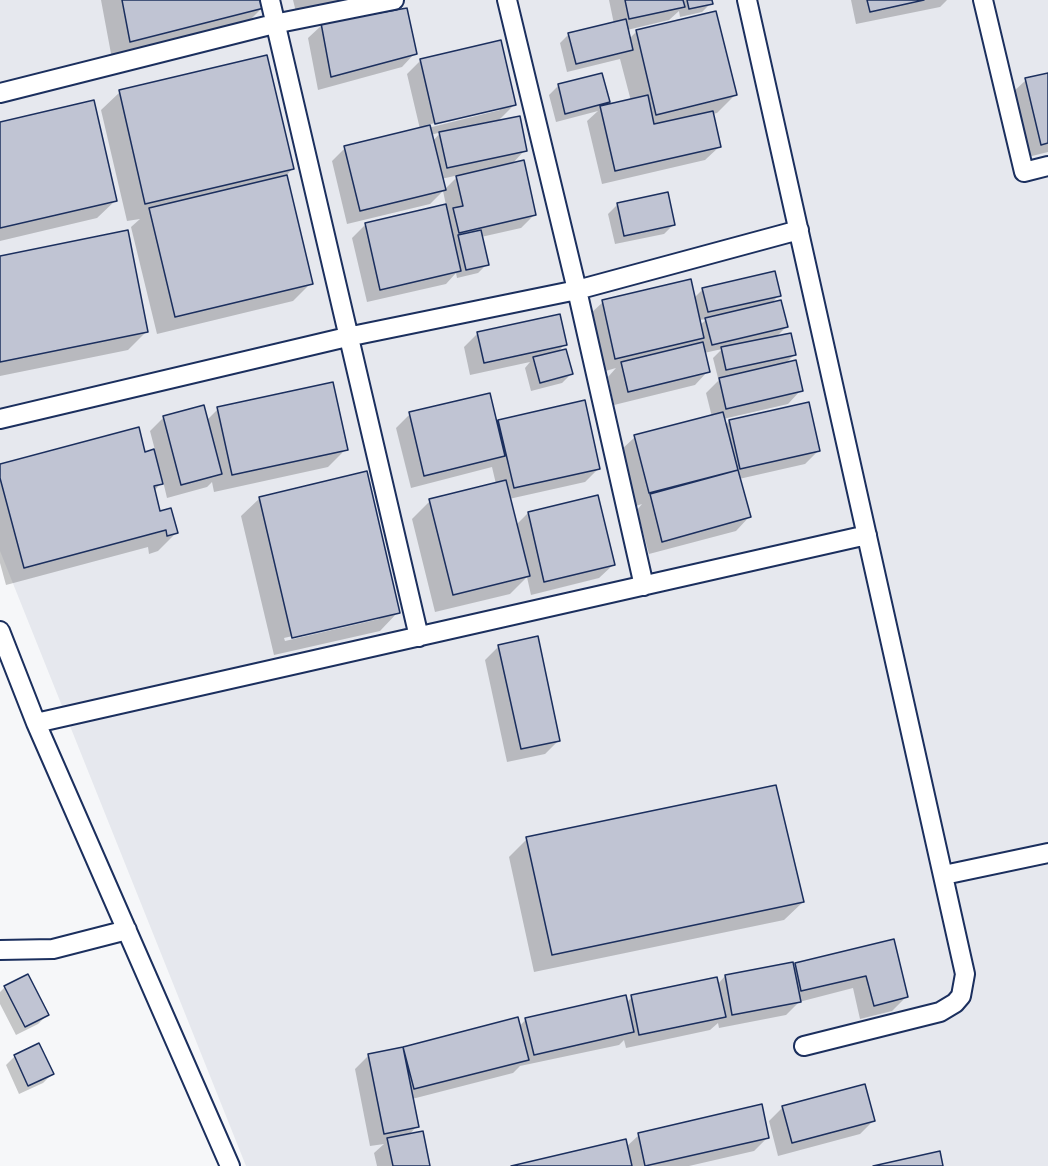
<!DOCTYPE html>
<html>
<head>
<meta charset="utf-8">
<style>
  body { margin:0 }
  canvas { display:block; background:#f6f7f9 }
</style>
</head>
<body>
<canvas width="1048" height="1166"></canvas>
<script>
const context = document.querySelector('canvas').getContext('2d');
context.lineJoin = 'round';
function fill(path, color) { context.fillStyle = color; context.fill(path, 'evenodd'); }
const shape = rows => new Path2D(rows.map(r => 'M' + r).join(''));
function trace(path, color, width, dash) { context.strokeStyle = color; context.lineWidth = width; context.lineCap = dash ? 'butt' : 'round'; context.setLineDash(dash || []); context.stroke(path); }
fill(shape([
  [0,0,1048,0,1048,1166,246,1166,0,551]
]), '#e6e8ee');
fill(shape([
  [101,0,261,0,263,7,245,25,112,59],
  [293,0,350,0,296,12],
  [609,0,711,0,711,3,702,12,680,17,679,11,669,20,627,30,629,39,636,32,715,12,735,95,717,113,712,114,719,147,705,160,602,184,587,121,598,111,556,122,549,95,558,86,601,75,608,102,603,107,631,101,620,59,567,72,560,43,569,34,614,24],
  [851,0,947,0,940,7,856,24],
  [322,25,415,53,402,67,318,90,308,38],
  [421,60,514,105,497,122,525,150,511,165,535,214,521,228,481,237,487,264,478,273,457,278,456,273,446,284,367,302,352,238,366,224,446,205,443,191,430,204,347,224,332,161,345,148,420,129,407,74],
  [500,107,500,110,428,128,427,125],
  [441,132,432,142,431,135],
  [459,175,444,190,441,179],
  [1048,74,1048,152,1028,157,1012,93,1026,80],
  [120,92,292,169,286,176,311,283,293,301,157,334,131,227,140,219,127,221,101,110],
  [0,123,116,200,97,218,0,241],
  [617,205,673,225,664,234,615,244,608,214],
  [0,257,146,332,128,350,0,376],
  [703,289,779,295,771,304,786,327,775,338,794,355,785,364,801,390,788,404,723,419,725,426,729,421,819,450,805,464,739,479,749,517,736,531,649,554,637,510,642,504,636,506,621,450,635,437,712,417,706,393,721,378,718,378,713,358,722,349,704,353,708,371,695,385,614,405,608,377,616,368,602,372,589,315,603,302,694,298],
  [707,319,700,325,699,320],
  [478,333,565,344,557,353,571,374,562,383,531,391,525,368,530,362,470,375,464,347],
  [218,409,346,449,328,467,214,492,212,482,207,487,167,498,163,481,154,491,159,512,176,533,158,551,149,554,148,547,6,585,0,563,0,466,144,453,155,450,150,431,164,417,207,420],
  [410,414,496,424,499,421,599,468,585,482,509,499,516,525,528,513,613,565,599,578,531,595,527,577,510,594,435,612,412,519,430,501,496,484,492,467,411,488,396,428],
  [260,498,398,612,380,631,274,655,241,516],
  [379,616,379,619,285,641,284,638],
  [499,646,559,740,545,754,507,762,485,660],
  [527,839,803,902,784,920,534,972,509,857],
  [893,941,906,997,892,1011,860,1019,853,988,799,1002,786,1015,719,1028,718,1023,710,1030,626,1048,624,1040,619,1045,520,1066,513,1073,412,1099,417,1126,408,1136,428,1166,377,1166,374,1153,384,1144,370,1146,355,1069,369,1055,517,1019,519,1027,526,1019,626,1003,632,997,717,985,725,976,793,968],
  [5,987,47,1015,38,1024,16,1035,0,1004,0,992],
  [15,1056,52,1074,43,1083,19,1094,6,1065],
  [783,1107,873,1121,860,1134,778,1156,769,1121],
  [639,1135,768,1137,754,1151,689,1166,518,1166,626,1147]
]), '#0003');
const building = shape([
  [122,0,263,0,264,8,130,42,122,0],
  [625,0,683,0,685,7,629,19,625,0],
  [687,0,712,0,713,4,689,9,687,0],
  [867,0,924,0,870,12,867,0],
  [407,8,417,54,331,77,321,23,407,8],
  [716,11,737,95,656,115,636,30,716,11],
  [626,19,633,50,576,64,568,33,626,19],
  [501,40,516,105,435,124,420,59,501,40],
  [267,55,294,169,145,204,119,90,267,55],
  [602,73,610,102,565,114,558,84,602,73],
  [1048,73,1048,143,1041,145,1025,78,1048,73],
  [648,95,654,124,713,111,721,147,615,171,600,106,648,95],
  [94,100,117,201,0,228,0,122,94,100],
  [520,116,527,151,447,168,439,132,520,116],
  [430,125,446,190,360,211,344,146,430,125],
  [524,160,536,215,459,233,453,208,463,206,456,176,524,160],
  [287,175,313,284,175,317,149,208,287,175],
  [668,192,675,225,624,236,617,203,668,192],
  [446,204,461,271,380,290,365,223,446,204],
  [128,230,148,332,0,362,0,256,128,230],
  [481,230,489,265,466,270,458,235,481,230],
  [775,271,781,296,708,312,702,288,775,271],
  [691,279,704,338,615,359,602,300,691,279],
  [781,300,788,327,712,345,705,318,781,300],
  [560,314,567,345,484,363,477,332,560,314],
  [791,333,796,355,726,370,721,347,791,333],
  [703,342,710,372,628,392,621,362,703,342],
  [566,349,573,374,540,383,533,357,566,349],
  [796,360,803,391,726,409,719,378,796,360],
  [333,382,348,450,232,475,217,407,333,382],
  [490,393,505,456,424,476,409,412,490,393],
  [585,400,600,469,514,488,498,420,585,400],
  [809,402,820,451,740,469,729,420,809,402],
  [204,405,222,474,181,485,163,416,204,405],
  [723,412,738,470,649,493,634,435,723,412],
  [139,427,145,452,154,449,163,484,154,486,160,511,171,508,178,533,167,536,166,530,24,568,0,478,0,464,139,427],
  [738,470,751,517,662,542,650,494,738,470],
  [367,471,400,613,292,638,259,497,367,471],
  [506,480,530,576,453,595,429,499,506,480],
  [598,495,615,565,544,582,528,512,598,495],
  [538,636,560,741,521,749,498,645,538,636],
  [776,785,804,902,552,955,526,837,776,785],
  [894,939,908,997,874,1006,866,976,801,991,795,963,894,939],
  [793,962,801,1002,732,1015,725,975,793,962],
  [28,974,49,1015,25,1027,4,986,28,974],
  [717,977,726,1017,639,1035,631,995,717,977],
  [626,995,634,1032,534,1055,525,1018,626,995],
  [518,1017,529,1060,414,1089,403,1047,518,1017],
  [39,1043,54,1074,28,1086,14,1055,39,1043],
  [403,1047,419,1127,384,1134,368,1054,403,1047],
  [865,1084,875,1121,792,1143,782,1106,865,1084],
  [762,1104,769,1138,645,1166,638,1133,762,1104],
  [423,1131,430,1166,393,1166,387,1138,423,1131],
  [626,1139,632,1166,511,1166,626,1139],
  [940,1151,943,1166,873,1166,940,1151]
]);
fill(building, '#c0c4d3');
trace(building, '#1b2f5e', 1.5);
const minor = shape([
  [270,0,419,637],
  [507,0,577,290,644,586],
  [747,0,965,974,961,996,955,1003,940,1012,804,1046],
  [983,0,1024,172,1048,166],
  [0,93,274,24,394,0],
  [0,419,347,337,577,290,799,230],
  [0,631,36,723,230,1166],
  [36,723,867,535],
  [944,875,1048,853],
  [0,950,53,949,127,930]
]);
trace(minor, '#1b2f5e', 22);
trace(minor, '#fff', 18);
</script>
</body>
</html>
